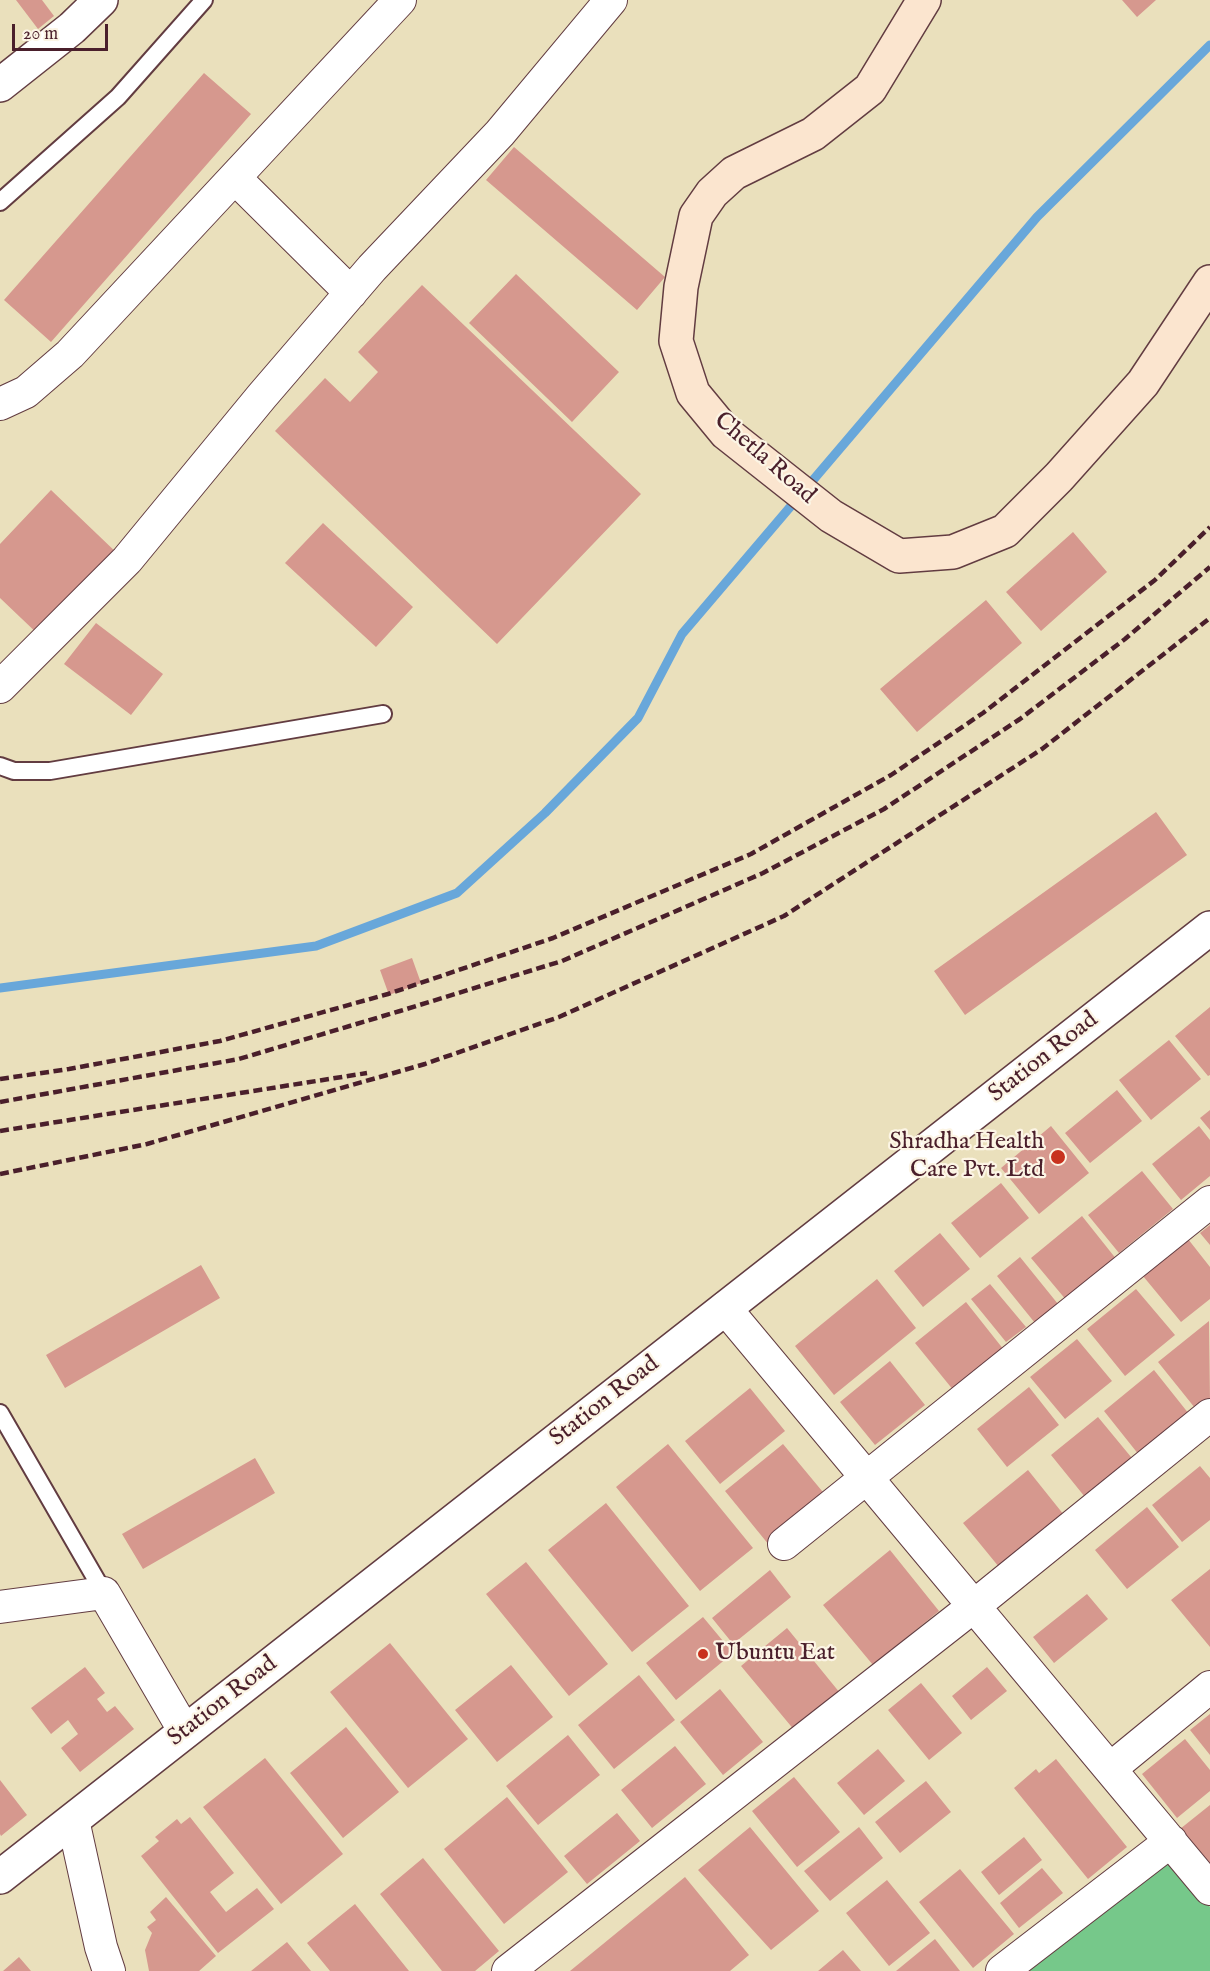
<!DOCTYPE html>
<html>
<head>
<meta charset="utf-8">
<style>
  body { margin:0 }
  #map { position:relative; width:1210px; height:1971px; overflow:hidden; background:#eae0bc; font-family:"IM FELL English",serif }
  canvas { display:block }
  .scale { position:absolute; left:12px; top:24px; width:96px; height:27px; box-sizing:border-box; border:3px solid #4a1f2b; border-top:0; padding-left:8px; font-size:18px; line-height:21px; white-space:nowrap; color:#4a1f2b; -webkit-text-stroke:4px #fcf5e5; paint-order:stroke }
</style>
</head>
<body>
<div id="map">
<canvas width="1210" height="1971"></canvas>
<div class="scale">20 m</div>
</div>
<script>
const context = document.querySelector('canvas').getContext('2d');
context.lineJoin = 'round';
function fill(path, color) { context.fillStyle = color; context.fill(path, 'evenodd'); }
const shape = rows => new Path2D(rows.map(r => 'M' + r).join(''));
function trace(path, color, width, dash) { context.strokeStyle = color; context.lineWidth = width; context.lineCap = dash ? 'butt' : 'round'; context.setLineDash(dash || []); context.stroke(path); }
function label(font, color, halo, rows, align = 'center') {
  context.font = font + ' "IM FELL English",serif'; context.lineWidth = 4.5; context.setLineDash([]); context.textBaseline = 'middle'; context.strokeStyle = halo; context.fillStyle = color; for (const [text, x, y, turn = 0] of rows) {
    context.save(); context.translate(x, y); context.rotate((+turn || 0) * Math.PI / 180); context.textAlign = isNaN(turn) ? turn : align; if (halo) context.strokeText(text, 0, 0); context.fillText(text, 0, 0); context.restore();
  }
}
fill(shape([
  [1169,1858,1210,1907,1210,1971,1025,1971]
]), '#76c88a');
trace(shape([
  [0,988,316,946,457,893,545,813,638,718,682,634,1037,217,1210,45]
]), '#68a7da', 9);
fill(shape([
  [16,0,42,0,54,16,38,29],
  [1122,0,1156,0,1137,17],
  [204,73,251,114,51,342,4,300],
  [514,147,665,277,637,310,486,180],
  [516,274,619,372,572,422,469,323],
  [422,285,641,494,497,644,275,431,325,378,350,402,378,372,358,352],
  [51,490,120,556,42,638,0,598,0,544],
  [323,523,413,607,376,647,285,563],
  [1073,532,1107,572,1041,631,1006,592],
  [986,600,1022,643,917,732,880,689],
  [96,623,163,674,131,715,64,664],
  [1156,812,1187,855,965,1015,934,971],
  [412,958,421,983,389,995,380,970],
  [1210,1007,1210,1075,1208,1076,1175,1036],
  [1169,1040,1201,1079,1151,1120,1119,1080],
  [1117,1090,1142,1121,1090,1163,1065,1133],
  [1210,1110,1210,1130,1200,1118],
  [1051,1126,1089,1173,1039,1214,1001,1168],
  [1199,1126,1210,1140,1210,1176,1181,1200,1152,1164],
  [1142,1171,1173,1209,1119,1253,1088,1215],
  [1001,1183,1029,1218,980,1258,951,1223],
  [1082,1216,1117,1260,1067,1301,1031,1258],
  [1210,1225,1210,1245,1200,1233],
  [940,1233,970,1269,923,1307,894,1271],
  [1188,1239,1210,1267,1210,1299,1181,1322,1143,1276],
  [1020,1257,1058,1304,1035,1323,997,1276],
  [201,1265,220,1298,65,1388,46,1355],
  [877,1279,916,1328,834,1395,795,1346],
  [990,1284,1026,1327,1006,1342,971,1299],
  [1136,1289,1175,1335,1125,1376,1087,1329],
  [966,1302,1004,1350,954,1391,915,1343],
  [1209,1321,1210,1403,1199,1413,1158,1362],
  [1077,1339,1112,1381,1065,1419,1030,1377],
  [890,1361,925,1405,875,1445,840,1402],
  [1154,1370,1193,1419,1143,1460,1104,1411],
  [1029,1387,1059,1425,1007,1467,977,1429],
  [750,1388,785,1431,720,1484,685,1441],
  [1098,1417,1136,1463,1089,1502,1051,1455],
  [668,1444,753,1548,700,1591,616,1487],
  [783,1444,827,1497,769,1545,725,1491],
  [255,1458,275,1493,143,1569,122,1534],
  [1200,1466,1210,1478,1210,1520,1182,1542,1152,1505],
  [1028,1470,1064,1515,999,1567,963,1523],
  [606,1503,689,1606,632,1652,548,1550],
  [1147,1507,1179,1547,1127,1589,1095,1550],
  [890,1550,939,1611,873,1665,823,1605],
  [526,1562,608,1664,569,1696,486,1594],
  [1210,1569,1210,1647,1171,1600],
  [770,1570,791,1597,733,1644,712,1618],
  [1087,1594,1108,1619,1054,1663,1033,1637],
  [703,1617,733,1653,676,1700,646,1663],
  [787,1628,840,1693,795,1731,741,1666],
  [390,1643,468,1739,408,1788,330,1692],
  [511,1665,553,1717,497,1762,455,1710],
  [85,1667,105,1693,97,1699,107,1712,115,1706,134,1729,80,1772,61,1748,78,1734,68,1720,51,1734,31,1708],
  [987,1667,1007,1691,971,1720,952,1696],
  [639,1675,675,1720,614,1769,578,1725],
  [921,1683,962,1733,929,1760,888,1710],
  [720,1689,763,1742,723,1775,680,1722],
  [1210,1714,1210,1755,1190,1730],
  [346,1727,399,1792,343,1838,290,1773],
  [568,1735,600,1775,538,1825,506,1786],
  [1185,1739,1210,1770,1210,1791,1177,1818,1142,1774],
  [675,1746,706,1784,652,1828,621,1790],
  [878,1749,905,1781,864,1815,837,1783],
  [265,1758,343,1854,281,1904,203,1807],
  [1056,1759,1127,1847,1088,1879,1014,1788,1036,1769,1039,1773],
  [794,1777,840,1832,797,1867,752,1811],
  [0,1780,27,1815,1,1836,0,1834],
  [926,1781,951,1812,900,1853,875,1822],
  [507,1797,568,1872,504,1924,444,1849],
  [1210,1805,1210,1865,1180,1829],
  [617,1813,640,1841,587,1884,564,1856],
  [190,1817,234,1873,210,1892,226,1912,257,1888,274,1909,218,1953,141,1856,159,1841,155,1837,177,1819,181,1824],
  [750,1827,819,1911,771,1950,698,1870],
  [859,1827,883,1858,830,1901,804,1871],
  [1024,1837,1042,1860,999,1895,981,1872],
  [423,1858,499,1951,475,1971,442,1971,380,1894],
  [1042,1868,1063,1893,1019,1928,1000,1903],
  [960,1869,1014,1934,973,1968,919,1902],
  [685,1877,749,1955,730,1971,570,1971],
  [887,1880,930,1933,889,1966,846,1913],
  [166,1897,216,1956,199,1971,149,1971,145,1950,152,1933,147,1927,156,1920,150,1912],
  [355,1904,409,1971,330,1971,307,1943],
  [935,1939,960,1971,896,1971],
  [287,1942,311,1971,251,1971],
  [843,1950,861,1971,818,1971],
  [19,1957,31,1971,3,1971]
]), '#d6988e');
const service = shape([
  [0,202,118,97,204,0],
  [0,766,14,771,50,771,383,714],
  [0,1413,104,1593]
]);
const minor = shape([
  [235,178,351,293],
  [0,404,26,392,70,354,400,0],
  [0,687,127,560,262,396,372,268,500,133,611,0],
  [725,1308,1210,1889],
  [784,1544,1210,1202],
  [0,1607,104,1593,185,1732],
  [1110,1769,1210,1687],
  [73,1820,101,1947,109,1971],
  [508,1971,974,1606,1210,1415],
  [1002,1971,1171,1841]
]);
const tertiary = shape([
  [0,85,72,28,101,0],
  [0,1877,1210,928]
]);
const secondary = shape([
  [924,0,870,89,813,134,734,173,712,193,696,216,681,287,676,341,693,393,726,433,831,516,899,556,953,552,1005,531,1059,477,1143,383,1210,282]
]);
trace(service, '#623c41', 20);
trace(minor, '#623c41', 34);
trace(tertiary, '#623c41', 36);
trace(secondary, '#623c41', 36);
trace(service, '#fff', 16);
trace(minor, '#fff', 32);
trace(tertiary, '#fff', 33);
trace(secondary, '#fbe5cf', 33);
trace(shape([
  [0,1079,69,1069,220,1041,388,994,553,938,751,854,891,775,983,713,1155,580,1210,527],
  [0,1102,239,1059,400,1011,562,961,763,873,884,809,1020,719,1125,639,1210,567],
  [0,1131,367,1073],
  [0,1174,147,1144,425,1064,559,1017,784,916,1042,749,1210,618]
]), '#4a1f2b', 4.5, [9, 4.5]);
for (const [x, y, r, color] of [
  [1058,1157,8,"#c8321e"],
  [703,1654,6,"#c8321e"]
]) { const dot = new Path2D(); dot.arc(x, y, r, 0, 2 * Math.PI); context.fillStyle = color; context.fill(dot); trace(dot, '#fcf5e5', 2); }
label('24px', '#4a1f2b', '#fcf5e5', [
  ["Chetla Road",764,459,41],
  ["Station Road",1044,1058,-38],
  ["Station Road",605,1402,-38],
  ["Station Road",223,1702,-38]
]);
label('24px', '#4a1f2b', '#fcf5e5', [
  ["Shradha Health",1044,1143],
  ["Care Pvt. Ltd",1044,1171],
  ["Ubuntu Eat",715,1654,"left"]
], 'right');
</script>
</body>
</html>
